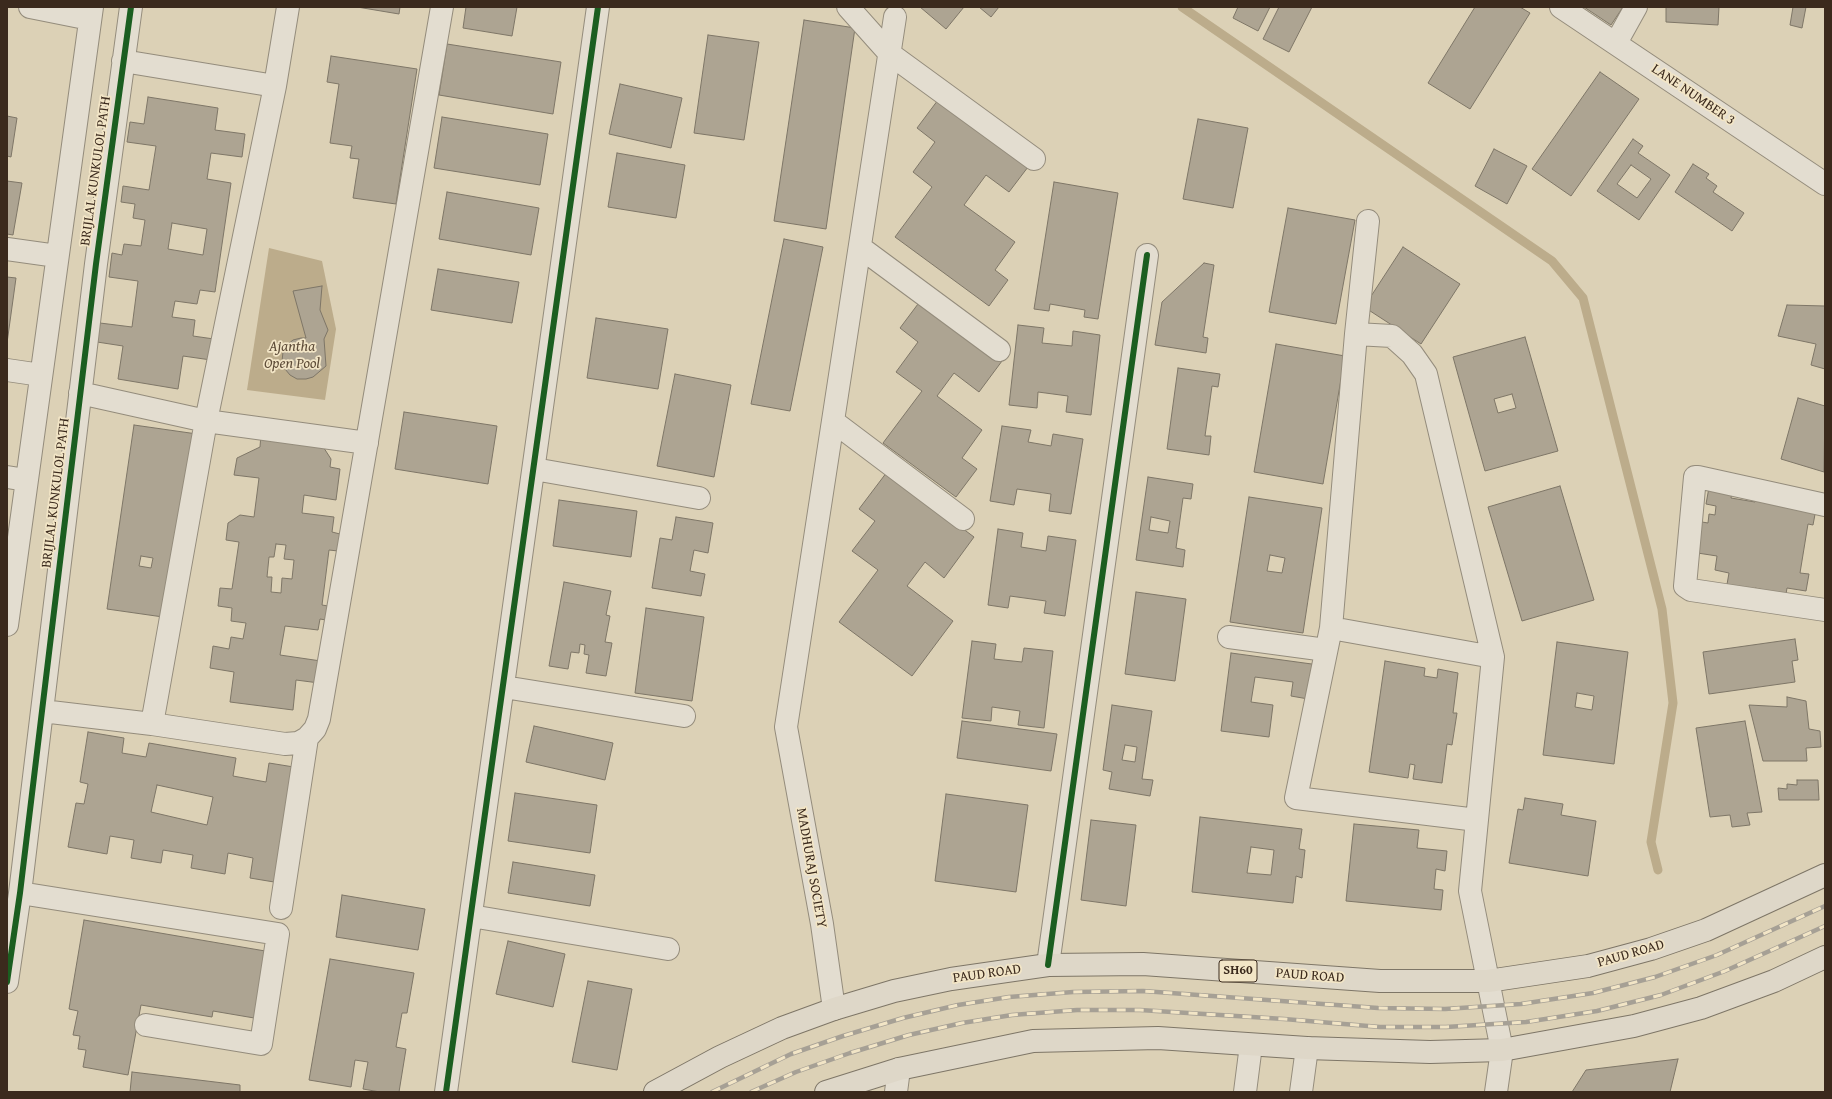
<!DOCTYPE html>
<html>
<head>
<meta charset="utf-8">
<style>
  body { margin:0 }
  #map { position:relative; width:1832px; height:1099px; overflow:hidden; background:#dcd1b6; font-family:"Gentium Book Plus",serif }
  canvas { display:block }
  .frame { position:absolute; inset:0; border:8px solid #3b2a1d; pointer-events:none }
</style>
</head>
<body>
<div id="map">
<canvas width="1832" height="1099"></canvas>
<div class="frame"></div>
</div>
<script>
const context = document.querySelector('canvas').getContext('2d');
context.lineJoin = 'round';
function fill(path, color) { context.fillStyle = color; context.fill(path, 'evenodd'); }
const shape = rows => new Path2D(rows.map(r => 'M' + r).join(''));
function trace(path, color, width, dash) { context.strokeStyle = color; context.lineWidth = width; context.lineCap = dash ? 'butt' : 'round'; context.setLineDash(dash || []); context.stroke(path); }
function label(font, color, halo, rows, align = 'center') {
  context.font = font + ' "Gentium Book Plus",serif'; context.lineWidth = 3.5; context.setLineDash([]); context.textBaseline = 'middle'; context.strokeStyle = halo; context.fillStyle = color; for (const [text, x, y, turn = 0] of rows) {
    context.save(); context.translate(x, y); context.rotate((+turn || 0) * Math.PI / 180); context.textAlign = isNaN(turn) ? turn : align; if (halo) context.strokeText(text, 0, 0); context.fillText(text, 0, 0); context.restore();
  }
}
fill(shape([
  [269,248,322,261,336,329,325,400,247,390]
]), '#bcac8b');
trace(shape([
  [1182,7,1552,261,1583,298,1662,609,1673,703,1651,842,1658,870]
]), '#bcac8b', 9);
const building = shape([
  [357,7,400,7,399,14,357,7],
  [466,7,517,7,512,36,463,28,466,7],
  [920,7,964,7,946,29,920,7],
  [979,7,999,7,991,17,979,7],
  [1238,7,1270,7,1258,31,1233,18,1238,7],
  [1279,7,1312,7,1289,52,1263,39,1279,7],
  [1475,7,1520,7,1530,13,1470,109,1428,83,1475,7],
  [1584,7,1623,7,1611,25,1584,7],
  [1666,7,1719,7,1718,25,1666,22,1666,7],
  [1793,7,1806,7,1802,28,1790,25,1793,7],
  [804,20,855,28,826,229,774,221,804,20],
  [708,35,759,42,744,140,694,133,708,35],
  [447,44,561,62,553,114,439,95,447,44],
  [331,56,417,69,396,204,353,198,359,159,350,158,352,146,330,143,339,84,327,82,331,56],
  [1600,72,1639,99,1571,196,1532,169,1600,72],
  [620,84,682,98,671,148,609,134,620,84],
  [148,97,218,108,215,130,245,134,242,157,211,153,207,179,231,183,215,292,200,290,197,304,175,301,172,317,195,320,193,336,214,339,211,360,183,356,178,389,118,379,123,346,97,342,100,323,132,327,138,281,109,277,112,253,122,255,124,244,141,246,145,220,133,218,135,204,121,202,123,186,149,190,156,146,127,142,130,122,144,124,148,97],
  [172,223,207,229,203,255,168,249,172,223],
  [938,100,1028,167,1009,192,986,175,964,205,1015,242,995,270,1008,280,989,306,895,237,932,187,913,172,935,142,917,128,938,100],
  [7,116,17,118,11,157,7,156,7,116],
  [442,117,548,134,540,185,434,168,442,117],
  [1198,119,1248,128,1233,208,1183,199,1198,119],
  [1633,139,1643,146,1638,153,1670,175,1639,220,1597,191,1633,139],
  [1631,165,1651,179,1637,198,1617,184,1631,165],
  [1494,149,1527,166,1507,204,1475,186,1494,149],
  [617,153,685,165,676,218,608,207,617,153],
  [1693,164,1709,174,1706,178,1717,186,1713,192,1744,213,1732,231,1675,192,1693,164],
  [7,181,22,183,13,235,7,234,7,181],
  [1054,182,1118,193,1098,319,1084,317,1085,310,1050,304,1049,311,1034,309,1054,182],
  [447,192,539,208,531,255,439,239,447,192],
  [1288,208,1355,220,1336,324,1269,312,1288,208],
  [784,239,823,247,790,411,751,404,784,239],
  [1403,247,1460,284,1421,344,1364,307,1403,247],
  [1204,263,1214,265,1203,337,1208,338,1206,353,1155,345,1162,302,1204,263],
  [438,269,519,282,512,323,431,310,438,269],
  [7,277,16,278,7,343,7,277],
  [322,286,320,310,328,330,324,339,326,366,313,377,306,379,297,379,290,375,285,369,282,361,283,352,287,345,293,340,301,338,306,338,293,291,322,286],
  [921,300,1002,361,979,392,954,373,937,396,982,430,962,458,977,469,956,497,883,443,922,391,896,372,918,342,900,328,921,300],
  [1787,305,1825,306,1825,369,1811,365,1816,344,1778,336,1787,305],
  [596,318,668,329,658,389,587,378,596,318],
  [1018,325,1044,328,1042,343,1072,346,1073,331,1100,335,1091,415,1066,412,1068,396,1038,392,1037,408,1009,405,1018,325],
  [1525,337,1558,451,1485,471,1453,357,1525,337],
  [1512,394,1516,408,1498,413,1494,399,1512,394],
  [1276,344,1345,356,1323,484,1254,472,1276,344],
  [1178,368,1220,374,1218,387,1212,386,1205,436,1211,436,1209,455,1167,449,1178,368],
  [675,374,731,385,714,477,657,466,675,374],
  [1798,398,1825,406,1824,472,1781,459,1798,398],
  [404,412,497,426,488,484,395,469,404,412],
  [134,425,197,434,170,618,107,609,134,425],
  [141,556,153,558,151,568,139,566,141,556],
  [1002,426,1031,430,1028,442,1051,446,1053,434,1083,439,1071,514,1049,511,1051,494,1017,489,1014,505,990,501,1002,426],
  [261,434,320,442,331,459,330,467,340,469,336,500,304,495,302,513,334,517,332,532,340,534,338,551,329,550,322,605,328,606,326,620,320,619,318,630,285,626,280,655,321,661,319,683,296,680,293,710,230,702,234,672,210,668,213,646,229,649,231,637,243,639,246,623,231,621,232,608,218,606,220,588,232,589,239,542,226,540,228,523,240,515,254,517,259,478,234,475,237,458,260,447,261,434],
  [276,544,286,545,284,559,294,560,292,579,282,578,281,593,271,592,272,577,267,577,269,557,274,557,276,544],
  [887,472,974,537,944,578,925,562,907,586,953,621,912,676,839,622,878,570,852,551,875,521,859,509,887,472],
  [1148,477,1193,484,1191,499,1183,498,1176,548,1185,550,1183,567,1136,560,1148,477],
  [1151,517,1170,521,1168,533,1149,530,1151,517],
  [1710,482,1733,486,1731,498,1755,502,1756,498,1816,509,1813,525,1808,524,1800,573,1809,574,1806,591,1787,588,1785,600,1768,591,1755,588,1753,595,1726,590,1729,573,1715,570,1717,556,1691,552,1696,521,1708,523,1709,514,1715,515,1716,506,1706,504,1710,482],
  [1560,486,1594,600,1522,621,1488,507,1560,486],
  [1249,497,1322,508,1303,633,1230,622,1249,497],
  [1270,555,1285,558,1282,573,1267,571,1270,555],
  [559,500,637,511,631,557,553,546,559,500],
  [676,517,713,523,708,553,694,550,690,571,705,574,701,596,652,588,660,538,672,540,676,517],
  [998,529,1023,533,1021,547,1046,551,1048,536,1076,540,1065,616,1044,613,1046,601,1010,596,1008,608,988,605,998,529],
  [564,582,611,591,606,615,610,616,605,642,612,643,606,676,586,673,589,655,584,654,585,645,580,644,579,653,571,652,568,669,549,666,564,582],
  [1136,592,1186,599,1175,681,1125,674,1136,592],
  [646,608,704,617,692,701,635,693,646,608],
  [1795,639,1798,660,1792,661,1795,682,1709,694,1703,652,1795,639],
  [972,641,996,644,994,659,1022,662,1024,648,1053,651,1044,728,1018,725,1020,711,992,707,991,721,962,718,972,641],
  [1557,642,1628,652,1614,764,1543,755,1557,642],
  [1577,693,1594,696,1592,710,1575,707,1577,693],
  [1231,653,1319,665,1314,700,1291,696,1293,682,1255,677,1251,702,1273,705,1269,737,1221,731,1231,653],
  [1385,661,1425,668,1424,676,1437,678,1438,669,1458,673,1453,713,1457,713,1452,745,1447,744,1442,783,1413,779,1415,765,1410,764,1408,778,1369,772,1385,661],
  [1787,697,1806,701,1809,729,1820,731,1821,747,1806,748,1807,761,1763,761,1749,705,1787,707,1787,697],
  [1112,705,1152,711,1142,779,1153,780,1150,796,1109,789,1112,772,1103,770,1112,705],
  [1125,745,1137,747,1135,762,1122,760,1125,745],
  [962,721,1057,734,1051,771,957,758,962,721],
  [1745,721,1762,812,1747,813,1750,825,1732,827,1730,815,1710,817,1696,728,1745,721],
  [534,726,613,743,605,780,526,762,534,726],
  [88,732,124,738,122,753,146,757,149,743,236,758,233,776,266,782,269,763,300,768,280,883,250,878,253,858,228,853,225,874,191,868,193,855,163,850,161,863,131,858,134,840,110,836,107,854,68,847,76,803,84,804,88,784,80,782,88,732],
  [157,785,213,797,207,825,151,812,157,785],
  [1797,780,1818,780,1819,800,1779,800,1778,788,1787,789,1787,784,1797,785,1797,780],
  [515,793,597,805,590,853,508,841,515,793],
  [946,794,1028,805,1016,892,935,881,946,794],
  [1525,798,1563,804,1561,815,1596,821,1588,876,1509,863,1518,809,1523,810,1525,798],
  [1200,817,1302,829,1299,849,1305,850,1302,878,1296,876,1293,903,1192,892,1200,817],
  [1251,847,1274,850,1271,875,1247,873,1251,847],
  [1091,820,1136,825,1126,906,1081,900,1091,820],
  [1354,824,1419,830,1417,848,1447,851,1445,871,1436,869,1434,889,1443,890,1441,910,1346,901,1354,824],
  [513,862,595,875,590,906,508,893,513,862],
  [342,895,425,909,418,950,336,937,342,895],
  [84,920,271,952,260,1019,213,1011,212,1017,141,1005,128,1075,83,1067,86,1050,78,1049,80,1036,73,1035,78,1011,69,1009,84,920],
  [508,941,565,954,553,1007,496,994,508,941],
  [330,959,414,973,407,1013,402,1013,396,1047,406,1049,399,1092,380,1092,363,1089,368,1062,355,1060,351,1087,309,1080,330,959],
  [588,981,632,989,617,1070,572,1062,588,981],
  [1678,1059,1670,1092,1572,1092,1586,1070,1678,1059],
  [132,1072,240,1085,240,1092,130,1092,132,1072]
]);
fill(building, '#ada492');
trace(building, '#7e7667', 1);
const minor = shape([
  [30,7,90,19],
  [848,7,890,54,1034,159],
  [1561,7,1825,184],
  [1616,43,1636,7],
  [123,61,275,86],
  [1368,221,1356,334,1331,628,1296,798,1477,820],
  [861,248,999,350],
  [7,249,57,256],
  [1356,334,1392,336,1412,354,1426,374,1493,657,1470,891,1502,1050,1496,1092],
  [7,370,41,375],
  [80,393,206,421,367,443],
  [834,422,963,519],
  [534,469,699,498],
  [7,477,26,480],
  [1825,505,1698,477,1695,477,1685,586,1691,590,1825,610],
  [7,625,92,7],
  [1331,628,1493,657],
  [1229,637,1326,650],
  [504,687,684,716],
  [42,711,152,724,285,744,298,743,307,738,315,729,319,719,442,7],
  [152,724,206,421,275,86,288,7],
  [20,893,278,934,261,1044,146,1025],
  [281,908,307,738],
  [471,916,668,949],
  [1048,965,1147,255],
  [7,982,20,893,96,264,131,7],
  [834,1009,822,924,786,727,895,17],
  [446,1092,598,7],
  [896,1092,899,1069],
  [1245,1092,1251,1045],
  [1301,1092,1307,1048]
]);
const major = shape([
  [655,1092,720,1057,782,1028,834,1009,894,991,951,979,1048,965,1143,964,1380,981,1488,981,1588,966,1651,949,1706,930,1825,875],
  [826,1092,899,1069,1033,1041,1158,1038,1307,1048,1430,1052,1502,1050,1634,1026,1701,1008,1774,981,1825,957]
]);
trace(minor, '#948c7c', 24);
trace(major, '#7e7667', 24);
trace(minor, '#e3ddd0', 22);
trace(major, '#ded7c8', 22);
const rail = shape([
  [712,1092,791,1054,843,1036,903,1018,958,1005,1009,997,1073,992,1143,991,1378,1008,1445,1009,1521,1004,1593,993,1655,977,1717,955,1825,906],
  [751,1092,796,1072,850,1053,909,1035,962,1023,1012,1015,1077,1010,1140,1010,1284,1019,1380,1027,1446,1027,1526,1022,1597,1011,1661,995,1725,971,1825,926]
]);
trace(rail, '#a6a095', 4.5);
trace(rail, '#f2e5c6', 3, [9]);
trace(shape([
  [1048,965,1147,255],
  [7,982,20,893,96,264,131,7],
  [446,1092,598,7]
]), '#1b5e20', 6);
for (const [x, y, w] of [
  [1238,971,38]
]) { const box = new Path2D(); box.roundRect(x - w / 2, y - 11, w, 22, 3); context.fillStyle = '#f2e5c6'; context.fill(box); trace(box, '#3b2a1d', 1); }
label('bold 13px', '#3b2a1d', null, [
  ["SH60",1238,971]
]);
label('14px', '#3b2a1d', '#f2e5c6', [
  ["LANE NUMBER 3",1693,95,34],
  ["BRIJLAL KUNKULOL PATH",96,171,-82],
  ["BRIJLAL KUNKULOL PATH",56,493,-83],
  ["MADHURAJ SOCIETY",811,868,80],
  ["PAUD ROAD",1631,954,-16],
  ["PAUD ROAD",987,974,-8],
  ["PAUD ROAD",1310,976,4]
]);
label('italic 15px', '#5e4c38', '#f2e5c6', [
  ["Ajantha",292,347],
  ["Open Pool",292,364]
]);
</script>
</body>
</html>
